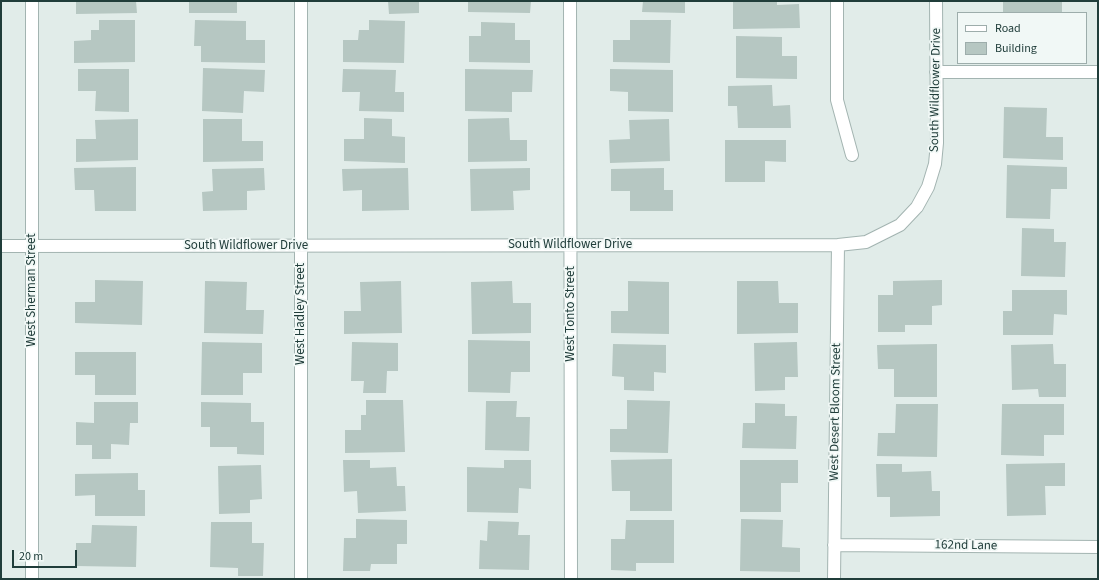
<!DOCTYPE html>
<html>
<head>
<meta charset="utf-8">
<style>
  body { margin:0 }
  #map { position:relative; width:1099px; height:580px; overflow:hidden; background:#e1ece9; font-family:"Source Sans 3",sans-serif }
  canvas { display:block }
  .frame { position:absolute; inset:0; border:2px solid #203d3a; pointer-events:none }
  .legend { position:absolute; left:957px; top:12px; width:130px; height:52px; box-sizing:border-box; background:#f1f8f6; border:1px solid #9dadab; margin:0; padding:5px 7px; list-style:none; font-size:12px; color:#203d3a }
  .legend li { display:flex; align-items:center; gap:8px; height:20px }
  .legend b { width:20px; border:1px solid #9dadab }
  .scale { position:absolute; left:12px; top:550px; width:65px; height:18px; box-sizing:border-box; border:2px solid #203d3a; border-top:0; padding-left:5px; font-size:12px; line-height:14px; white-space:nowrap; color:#203d3a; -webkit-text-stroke:3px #f1f8f6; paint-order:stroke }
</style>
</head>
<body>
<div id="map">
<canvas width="1099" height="580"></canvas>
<div class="frame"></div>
<ul class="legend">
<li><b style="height:5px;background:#fff"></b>Road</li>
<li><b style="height:11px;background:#b6c7c2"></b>Building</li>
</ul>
<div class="scale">20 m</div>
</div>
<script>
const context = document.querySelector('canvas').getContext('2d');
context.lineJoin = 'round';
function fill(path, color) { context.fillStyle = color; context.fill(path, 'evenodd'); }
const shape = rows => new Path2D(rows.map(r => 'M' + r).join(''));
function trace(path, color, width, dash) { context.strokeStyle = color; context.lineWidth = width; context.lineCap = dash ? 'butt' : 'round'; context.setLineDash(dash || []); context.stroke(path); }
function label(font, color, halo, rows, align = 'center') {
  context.font = font + ' "Source Sans 3",sans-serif'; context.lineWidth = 3.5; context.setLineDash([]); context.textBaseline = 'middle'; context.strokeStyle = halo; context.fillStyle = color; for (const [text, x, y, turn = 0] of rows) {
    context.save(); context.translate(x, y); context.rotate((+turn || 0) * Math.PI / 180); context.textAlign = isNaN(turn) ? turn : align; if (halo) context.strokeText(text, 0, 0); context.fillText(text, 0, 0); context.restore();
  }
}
fill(shape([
  [76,1,136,1,137,13,76,14],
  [189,1,237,1,237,13,189,13],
  [388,1,419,1,419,13,389,14],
  [468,1,531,1,530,13,468,12],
  [643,1,685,1,685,13,642,12],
  [733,1,777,1,777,5,799,4,800,28,733,29],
  [1003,1,1062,1,1062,12,1003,13],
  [99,20,135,20,135,62,74,63,74,41,91,40,91,30,99,30],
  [195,20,246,21,246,40,265,40,265,63,201,62,201,46,194,46],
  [369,20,405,21,404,63,343,62,343,40,358,40,359,30,369,30],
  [630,20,671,20,670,63,613,62,613,40,630,40],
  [481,22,515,23,515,40,530,40,530,63,469,62,469,36,481,36],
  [736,36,782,37,782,56,797,56,797,79,736,78],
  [203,68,265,70,264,92,244,91,243,113,202,111],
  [78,69,129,69,129,112,95,111,96,91,78,91],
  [343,69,396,70,395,92,404,92,404,112,359,111,360,92,342,92],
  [465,69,533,70,532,92,512,92,512,112,465,111],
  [610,69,673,70,673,112,628,111,628,92,610,91],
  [772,85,773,106,790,105,791,128,738,128,737,106,728,106,728,86],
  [1004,107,1047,108,1046,137,1063,137,1063,160,1003,158],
  [364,118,392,119,392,136,405,137,405,163,344,161,344,139,364,139],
  [509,118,510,140,527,140,527,161,468,162,468,119],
  [138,119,138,160,76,162,76,139,96,139,95,120],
  [203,119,242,119,242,141,263,141,263,161,203,162],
  [669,119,670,161,610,163,609,140,630,139,629,120],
  [725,140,786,140,786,162,765,161,765,182,725,182],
  [1007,165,1067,167,1067,189,1051,189,1050,219,1006,218],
  [136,167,136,211,95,211,94,190,75,190,74,168],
  [264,168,265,190,247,191,247,210,203,211,202,192,213,191,212,169],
  [408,168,409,210,362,211,362,190,343,191,342,169],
  [530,168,530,190,513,191,514,210,471,211,470,169],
  [664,168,664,190,673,190,673,211,630,211,630,191,611,191,611,169],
  [1022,228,1054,229,1054,242,1066,242,1065,277,1021,276],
  [95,280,143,281,142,325,75,323,75,302,95,302],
  [942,280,942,305,932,306,932,325,905,325,905,332,878,332,878,295,893,295,893,281],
  [205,281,247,282,246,310,264,310,263,334,204,333],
  [401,281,402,333,344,334,344,311,361,311,360,282],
  [512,281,513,303,531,303,531,333,472,334,471,282],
  [628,281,669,282,669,334,611,333,611,311,628,311],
  [737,281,778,281,779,303,798,303,798,333,737,334],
  [1012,290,1067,290,1067,315,1054,314,1053,335,1003,335,1003,311,1012,311],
  [468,340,530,341,530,372,511,372,510,393,468,392],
  [202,342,262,343,262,373,243,373,243,395,201,395],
  [352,342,398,343,398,371,387,371,386,393,363,393,364,381,351,381],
  [797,342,798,377,785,377,785,390,755,391,754,343],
  [613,344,666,345,666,373,654,372,654,391,624,390,624,377,612,376],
  [937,344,937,397,894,397,894,369,878,369,877,345],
  [1053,344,1054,364,1066,364,1066,397,1039,397,1038,389,1012,390,1011,345],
  [75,352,136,352,136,395,95,395,95,375,75,375],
  [366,400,403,400,405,452,345,453,345,430,361,430,361,415,366,415],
  [627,400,670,401,668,453,610,452,610,429,627,429],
  [486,401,517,401,516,417,530,417,529,451,485,450],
  [94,402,138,402,138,423,130,423,129,445,111,444,111,459,92,459,92,445,76,445,76,422,94,423],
  [201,402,251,403,251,422,264,422,264,455,237,454,237,447,210,447,210,427,201,427],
  [755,403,785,404,785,416,797,416,796,449,742,448,743,423,755,423],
  [896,404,938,404,937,457,877,456,878,433,895,433],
  [1002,404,1064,404,1064,435,1044,435,1044,456,1001,455],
  [672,459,672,511,630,511,630,491,612,491,611,460],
  [343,460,370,460,370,468,396,467,397,486,405,486,406,511,358,513,357,491,344,492],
  [504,460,531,460,531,489,519,488,518,513,467,512,467,467,504,468],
  [740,460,798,460,798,483,781,483,781,512,740,512],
  [1065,463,1065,486,1045,486,1046,515,1007,516,1006,464],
  [876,464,902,464,902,472,931,471,932,491,940,491,940,516,890,517,890,497,877,497],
  [261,465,262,499,250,500,250,513,219,514,218,466],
  [138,473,138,490,145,490,145,516,95,516,95,495,75,496,75,474],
  [356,519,407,520,407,544,397,544,397,564,371,564,370,571,343,571,344,538,356,538],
  [741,519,783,520,782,547,800,548,800,572,740,571],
  [626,520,674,520,674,563,636,563,636,571,611,570,611,539,625,539],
  [488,521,519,522,518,535,530,535,529,570,479,569,480,540,487,541],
  [211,522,252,522,252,543,264,543,263,576,238,576,238,568,210,567],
  [92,525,137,526,136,567,76,566,76,543,91,543]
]), '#b6c7c2');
const minor = shape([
  [301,1,301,579],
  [570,1,571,579],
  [837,1,837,100,852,155],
  [936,72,1098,72],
  [1,246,838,245,866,242,900,225,917,207,928,187,935,164,937,143,936,1],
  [834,545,1098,547],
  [32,579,32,1],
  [834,579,838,245]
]);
trace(minor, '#a3b4b1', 14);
trace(minor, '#fff', 12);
label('13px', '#203d3a', '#f1f8f6', [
  ["South Wildflower Drive",936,90,-89],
  ["South Wildflower Drive",570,245],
  ["South Wildflower Drive",246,246],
  ["West Sherman Street",32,290,-90],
  ["West Hadley Street",301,314,-90],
  ["West Tonto Street",571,314,-90],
  ["West Desert Bloom Street",836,412,-89],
  ["162nd Lane",966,546,1]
]);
</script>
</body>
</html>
